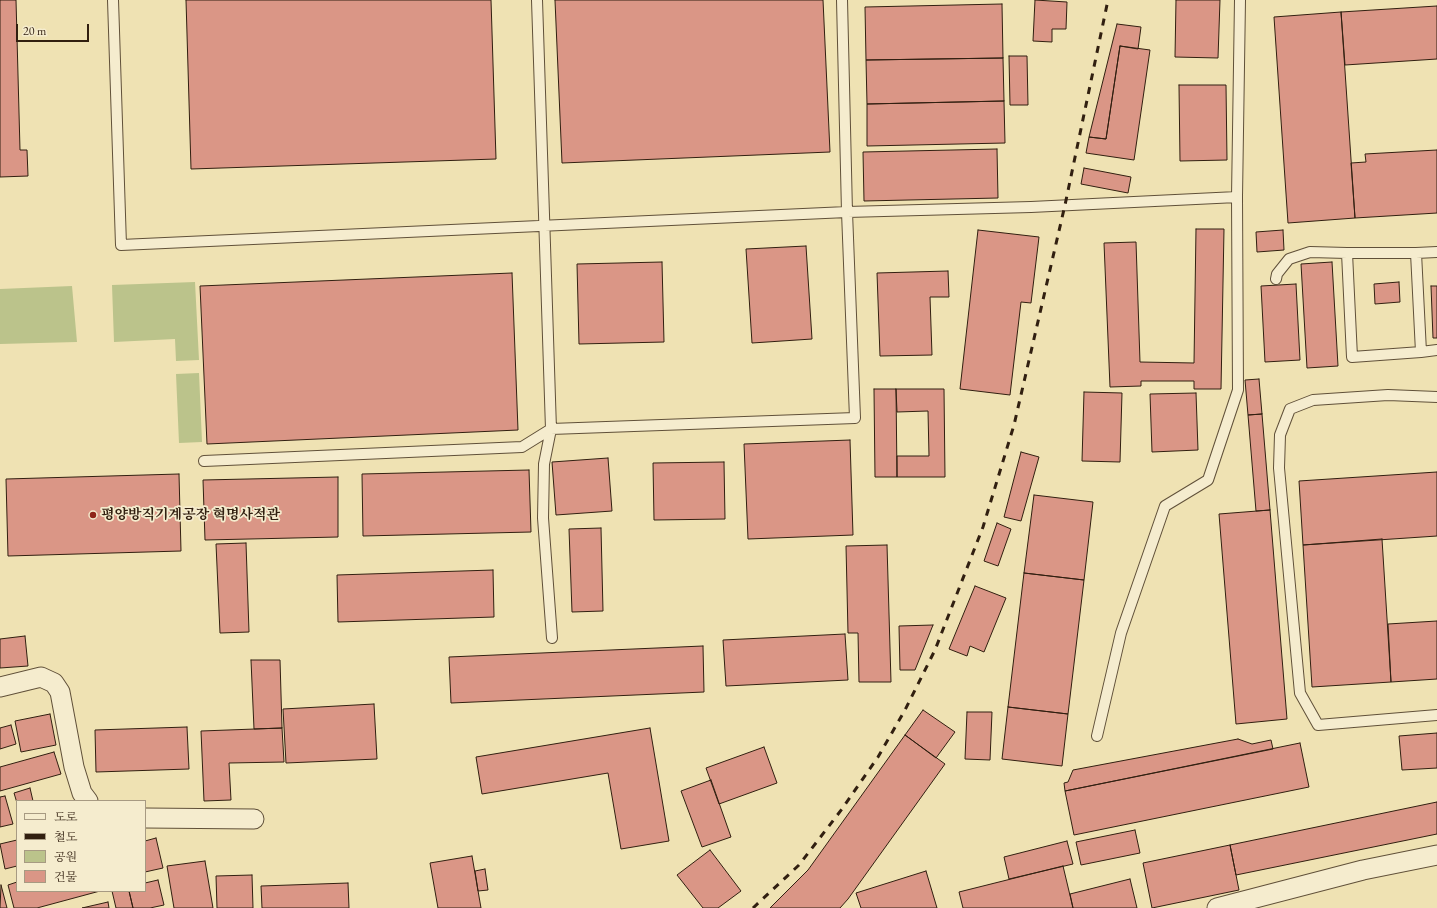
<!DOCTYPE html>
<html>
<head>
<meta charset="utf-8">
<style>
  body { margin:0 }
  #map { position:relative; width:1437px; height:908px; overflow:hidden; background:#efe2b3; font-family:"EB Garamond","Noto Serif KR",serif }
  canvas { display:block }
  .legend { position:absolute; left:16px; top:800px; width:130px; height:92px; box-sizing:border-box; background:#f5ecce; border:1px solid #a79a82; margin:0; padding:5px 7px; list-style:none; font-size:12px; color:#311f10 }
  .legend li { display:flex; align-items:center; gap:8px; height:20px }
  .legend b { width:20px; border:1px solid #a79a82 }
  .scale { position:absolute; left:16px; top:24px; width:73px; height:18px; box-sizing:border-box; border:2px solid #311f10; border-top:0; padding-left:5px; font-size:12px; line-height:14px; white-space:nowrap; color:#311f10; -webkit-text-stroke:3px #f5ecce; paint-order:stroke }
</style>
</head>
<body>
<div id="map">
<canvas width="1437" height="908"></canvas>
<ul class="legend">
<li><b style="height:5px;background:#f5ecce"></b>도로</li>
<li><b style="height:5px;background:#311f10"></b>철도</li>
<li><b style="height:11px;background:#bbc38b"></b>공원</li>
<li><b style="height:11px;background:#da9686"></b>건물</li>
</ul>
<div class="scale">20 m</div>
</div>
<script>
const context = document.querySelector('canvas').getContext('2d');
context.lineJoin = 'round';
function fill(path, color) { context.fillStyle = color; context.fill(path, 'evenodd'); }
const shape = rows => new Path2D(rows.map(r => 'M' + r).join(''));
function trace(path, color, width, dash) { context.strokeStyle = color; context.lineWidth = width; context.lineCap = dash ? 'butt' : 'round'; context.setLineDash(dash || []); context.stroke(path); }
function label(font, color, halo, rows, align = 'center') {
  context.font = font + ' "EB Garamond","Noto Serif KR",serif'; context.lineWidth = 3.5; context.setLineDash([]); context.textBaseline = 'middle'; context.strokeStyle = halo; context.fillStyle = color; for (const [text, x, y, turn = 0] of rows) {
    context.save(); context.translate(x, y); context.rotate((+turn || 0) * Math.PI / 180); context.textAlign = isNaN(turn) ? turn : align; if (halo) context.strokeText(text, 0, 0); context.fillText(text, 0, 0); context.restore();
  }
}
fill(shape([
  [195,282,199,360,176,361,175,339,114,342,112,285],
  [72,286,77,342,0,344,0,289],
  [199,373,202,442,179,443,176,374]
]), '#bbc38b');
const building = shape([
  [0,0,16,0,20,150,27,150,28,176,0,177,0,0],
  [186,0,491,0,496,159,191,169,186,0],
  [555,0,823,0,830,152,562,163,555,0],
  [1035,0,1067,2,1066,29,1052,29,1052,42,1033,41,1035,0],
  [1176,0,1220,0,1218,58,1175,57,1176,0],
  [1002,4,1003,58,866,60,865,7,1002,4],
  [1437,6,1437,59,1345,65,1341,12,1437,6],
  [1341,12,1355,218,1288,223,1274,17,1341,12],
  [1117,24,1141,27,1138,49,1120,46,1106,139,1089,137,1117,24],
  [1120,46,1150,50,1134,160,1086,153,1089,137,1106,139,1120,46],
  [1009,56,1027,56,1028,105,1010,105,1009,56],
  [1003,58,1004,101,867,104,866,60,1003,58],
  [1179,85,1226,85,1227,160,1180,161,1179,85],
  [1004,101,1005,143,867,146,867,104,1004,101],
  [997,149,998,198,864,201,863,152,997,149],
  [1437,150,1437,213,1355,218,1351,163,1366,162,1365,154,1437,150],
  [1084,168,1131,177,1128,193,1081,184,1084,168],
  [1196,229,1224,229,1221,389,1194,389,1194,381,1141,381,1141,386,1110,387,1104,243,1136,242,1140,362,1194,363,1196,229],
  [978,230,1039,237,1031,303,1021,302,1010,395,960,389,978,230],
  [1283,230,1284,250,1257,252,1256,232,1283,230],
  [806,246,812,339,752,343,746,249,806,246],
  [662,262,664,342,579,344,577,264,662,262],
  [1332,262,1338,366,1307,368,1301,264,1332,262],
  [948,271,949,297,930,297,932,355,880,356,877,273,948,271],
  [512,273,518,430,207,444,200,286,512,273],
  [1399,282,1400,302,1375,304,1374,284,1399,282],
  [1296,284,1300,360,1265,362,1261,286,1296,284],
  [1431,286,1437,286,1437,338,1433,338,1431,286],
  [1259,379,1262,414,1248,415,1245,380,1259,379],
  [874,389,896,389,897,477,875,477,874,389],
  [896,389,944,389,945,477,897,477,897,456,929,456,928,411,897,412,896,389],
  [1084,392,1122,393,1120,462,1082,461,1084,392],
  [1196,393,1198,450,1152,452,1150,394,1196,393],
  [1262,414,1270,510,1256,511,1248,415,1262,414],
  [850,440,853,535,748,539,744,444,850,440],
  [1021,452,1039,457,1021,521,1004,517,1021,452],
  [608,458,612,511,556,515,552,462,608,458],
  [724,462,725,519,654,520,653,463,724,462],
  [529,470,531,532,363,536,362,474,529,470],
  [1437,472,1437,536,1303,545,1299,481,1437,472],
  [179,474,181,551,8,556,6,479,179,474],
  [338,477,338,537,205,540,203,480,338,477],
  [1034,495,1093,502,1084,580,1024,573,1034,495],
  [1270,510,1287,719,1236,724,1219,514,1270,510],
  [997,523,1011,529,998,566,984,561,997,523],
  [601,528,603,611,572,612,569,529,601,528],
  [1382,539,1391,682,1312,687,1303,545,1382,539],
  [246,543,249,632,220,633,216,544,246,543],
  [887,545,891,682,859,682,858,633,848,633,846,546,887,545],
  [493,570,494,617,338,622,337,575,493,570],
  [1024,573,1084,580,1068,714,1008,707,1024,573],
  [975,586,1006,598,984,652,970,646,967,656,949,649,975,586],
  [1437,621,1437,679,1391,682,1388,624,1437,621],
  [933,625,915,670,900,670,899,626,933,625],
  [845,634,848,680,726,686,723,640,845,634],
  [25,636,28,666,0,668,0,639,25,636],
  [703,646,704,692,451,703,449,657,703,646],
  [251,660,280,660,282,728,254,729,251,660],
  [374,704,377,759,286,763,283,709,374,704],
  [1008,707,1068,714,1062,766,1002,759,1008,707],
  [923,710,955,732,936,758,905,735,923,710],
  [967,712,992,712,990,760,965,759,967,712],
  [50,714,56,745,21,752,15,721,50,714],
  [11,725,16,744,0,749,0,728,11,725],
  [187,727,189,769,96,772,95,730,187,727],
  [282,728,284,762,229,763,231,800,204,801,201,731,282,728],
  [650,728,669,841,621,849,608,773,482,794,476,757,650,728],
  [1437,733,1437,768,1402,770,1399,736,1437,733],
  [905,735,945,764,848,899,840,908,770,908,808,870,905,735],
  [1238,739,1252,744,1271,740,1273,749,1065,791,1064,783,1068,782,1073,770,1238,739],
  [1300,743,1309,787,1074,835,1065,791,1300,743],
  [764,747,777,783,719,804,706,768,764,747],
  [54,752,61,774,0,791,0,767,54,752],
  [711,780,731,837,702,847,681,791,711,780],
  [30,788,33,801,17,801,17,803,14,793,30,788],
  [5,796,13,824,0,827,0,797,5,796],
  [1437,802,1437,834,1236,875,1230,845,1437,802],
  [1135,830,1140,853,1081,865,1076,842,1135,830],
  [156,838,163,868,145,872,145,841,156,838],
  [17,840,17,866,5,869,0,844,17,840],
  [1067,841,1073,864,1009,879,1004,857,1067,841],
  [1230,845,1239,890,1152,908,1143,863,1230,845],
  [710,850,741,891,718,908,703,908,677,875,710,850],
  [472,856,481,908,438,908,430,863,472,856],
  [205,861,213,908,174,908,167,866,205,861],
  [1063,866,1073,908,963,908,959,892,1063,866],
  [485,869,488,890,478,891,475,871,485,869],
  [926,871,937,908,861,908,856,893,926,871],
  [252,875,253,908,217,908,216,876,252,875],
  [1130,879,1137,908,1073,908,1070,894,1130,879],
  [158,880,164,905,150,908,133,908,129,891,145,891,145,883,158,880],
  [17,882,17,891,100,891,37,908,14,908,8,885,17,882],
  [348,883,349,908,262,908,261,886,348,883],
  [1,885,7,908,0,908,1,885],
  [112,891,129,891,133,908,116,908,112,891],
  [108,902,109,908,82,908,108,902]
]);
fill(building, '#da9686');
trace(building, '#311f10', 1);
const service = shape([
  [113,0,121,245,847,212,1031,207,1237,197],
  [537,0,551,429,544,464,543,518,552,638],
  [1437,252,1416,253,1421,352,1437,350],
  [1416,253,1347,253,1352,357,1421,352],
  [1276,279,1277,274,1289,259,1310,252,1347,253],
  [1437,397,1388,395,1313,400,1290,409,1280,435,1279,468,1300,693,1318,725,1437,715],
  [204,461,522,447,551,429,855,418,847,212,842,0],
  [1097,736,1121,633,1165,506,1208,480,1238,390,1237,197,1240,0]
]);
const minor = shape([
  [0,687,41,677,54,683,60,692,74,767,82,793,88,801],
  [145,818,254,819],
  [1217,908,1363,870,1437,855]
]);
trace(service, '#605039', 12);
trace(minor, '#605039', 21);
trace(service, '#f5ecce', 10);
trace(minor, '#f5ecce', 19);
trace(shape([
  [753,908,799,865,842,809,878,757,905,710,935,650,983,527,1014,425,1065,205,1108,0]
]), '#311f10', 3, [7, 7]);
for (const [x, y, r, color] of [
  [93,515,4,"#8f2418"]
]) { const dot = new Path2D(); dot.arc(x, y, r, 0, 2 * Math.PI); context.fillStyle = color; context.fill(dot); trace(dot, '#f5ecce', 1.5); }
label('bold 14px', '#311f10', '#f5ecce', [
  ["평양방직기계공장 혁명사적관",101,515]
], 'left');
</script>
</body>
</html>
